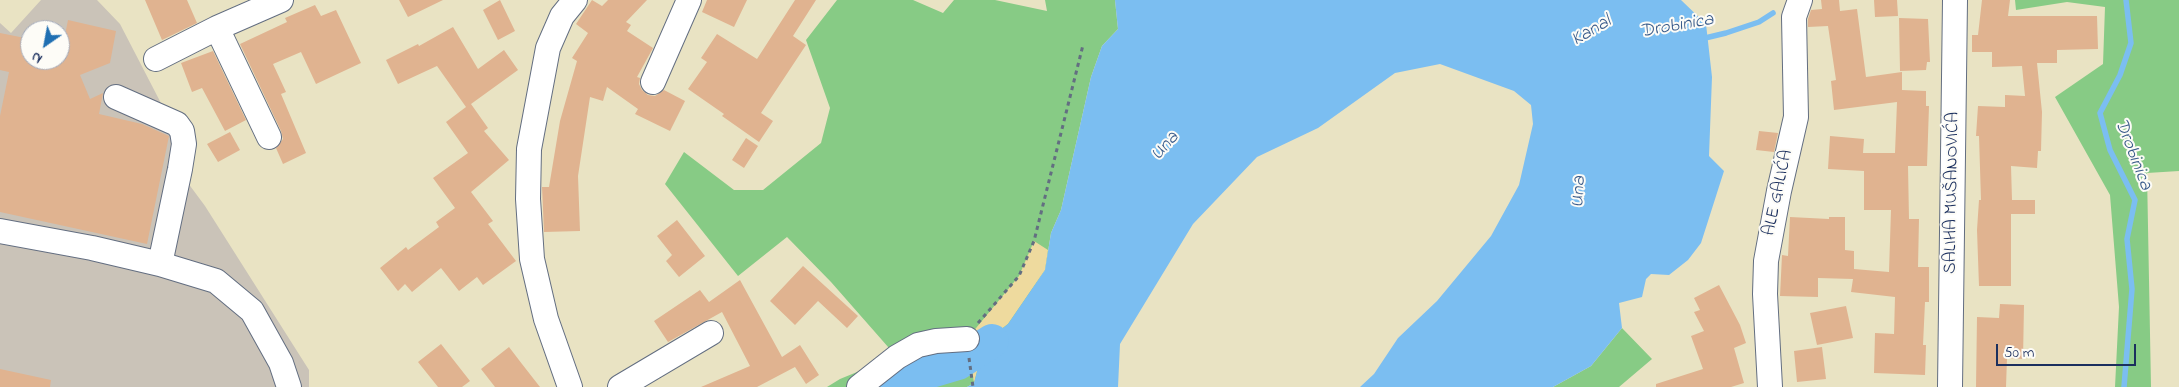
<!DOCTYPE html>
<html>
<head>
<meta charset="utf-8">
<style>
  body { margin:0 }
  #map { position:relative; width:2179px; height:387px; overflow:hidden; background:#e9e3c3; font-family:"Indie Flower",sans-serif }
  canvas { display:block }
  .north { position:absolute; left:20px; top:20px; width:50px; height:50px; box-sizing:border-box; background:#fdfcf7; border:1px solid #a3aaba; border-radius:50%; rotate:213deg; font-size:14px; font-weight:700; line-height:20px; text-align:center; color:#1b2f5e }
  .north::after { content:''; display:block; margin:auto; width:18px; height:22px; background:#1f6fb2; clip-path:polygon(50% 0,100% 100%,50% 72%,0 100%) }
  .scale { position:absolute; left:1996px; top:344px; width:140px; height:22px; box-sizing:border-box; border:2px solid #1b2f5e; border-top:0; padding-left:6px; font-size:15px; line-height:18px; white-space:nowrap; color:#1b2f5e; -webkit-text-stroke:4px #fdfcf7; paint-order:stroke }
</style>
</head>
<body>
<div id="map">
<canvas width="2179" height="387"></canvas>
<div class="north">N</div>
<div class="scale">50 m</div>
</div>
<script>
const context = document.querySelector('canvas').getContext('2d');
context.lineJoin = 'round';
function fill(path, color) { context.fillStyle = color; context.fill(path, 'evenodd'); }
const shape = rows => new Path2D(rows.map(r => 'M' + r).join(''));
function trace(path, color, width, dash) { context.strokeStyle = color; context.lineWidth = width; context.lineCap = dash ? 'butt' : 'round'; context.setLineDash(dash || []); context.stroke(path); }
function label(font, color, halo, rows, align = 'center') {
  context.font = font + ' "Indie Flower",sans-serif'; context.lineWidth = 4; context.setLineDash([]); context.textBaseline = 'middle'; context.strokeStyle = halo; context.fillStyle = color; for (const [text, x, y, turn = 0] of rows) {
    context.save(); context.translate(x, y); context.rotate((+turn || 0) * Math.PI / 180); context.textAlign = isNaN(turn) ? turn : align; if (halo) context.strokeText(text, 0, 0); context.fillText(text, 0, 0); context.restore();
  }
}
fill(shape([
  [41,0,97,0,120,24,179,138,185,179,205,206,309,370,309,387,0,387,0,23,11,33],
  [30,30,60,30,60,60,30,60]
]), '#cac3b8');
fill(shape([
  [837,0,913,0,943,13,954,0,995,0,1047,11,1045,0,1115,0,1118,29,1102,46,1091,77,1061,210,1051,233,1045,270,974,383,967,387,827,387,840,379,896,356,831,282,787,237,738,276,665,184,684,152,734,190,763,190,821,143,830,108,806,40],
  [2015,0,2179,0,2179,171,2147,173,2151,387,2115,387,2119,307,2110,195,2055,97,2103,64,2105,7,2067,2,2016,10],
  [1622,328,1652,359,1619,387,1553,387,1591,366]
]), '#87cb85');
fill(shape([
  [1034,241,1048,250,1045,270,1008,324,995,334,979,364,974,383,967,339,1019,276]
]), '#eeda9e');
fill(shape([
  [1115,0,1681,0,1706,24,1712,77,1709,156,1724,171,1701,243,1688,260,1669,275,1651,274,1646,279,1642,297,1619,303,1622,328,1591,366,1553,387,1360,387,1374,374,1398,338,1437,301,1491,236,1519,185,1533,124,1531,105,1514,91,1440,64,1395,73,1318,128,1257,157,1193,224,1120,344,1118,387,967,387,974,383,979,364,995,334,1008,324,1045,270,1051,233,1061,210,1091,77,1102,46,1118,29]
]), '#7bbef1');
trace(shape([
  [1701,39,1726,33,1759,22,1773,13],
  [2124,387,2132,289,2127,239,2135,200,2110,150,2100,113,2120,75,2131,43,2126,0]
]), '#7bbef1', 5.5);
trace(shape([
  [888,387,904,379,958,363,992,341]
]), '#7bbef1', 34);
fill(shape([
  [145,0,187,0,197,23,162,40],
  [399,0,443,0,408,17],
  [500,0,515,31,498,40,483,10],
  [592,0,602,6,608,0,647,0,626,22,631,25,627,31,653,48,637,77,640,78,639,84,642,90,648,95,655,96,664,90,685,101,670,131,635,114,638,109,607,87,603,101,590,97,578,176,580,231,544,232,542,187,549,187,560,121,577,61,572,58,588,33,576,24],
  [707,0,747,0,734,27,702,12],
  [795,0,816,0,793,36,806,45,761,113,773,121,759,142,722,116,724,114,688,89,707,62,701,58,717,34,757,59],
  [1821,0,1839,0,1840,11,1857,9,1866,77,1902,72,1902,90,1926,91,1926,106,1929,106,1927,166,1908,166,1909,219,1919,219,1918,267,1929,267,1929,302,1925,302,1923,345,1926,345,1925,375,1874,373,1875,333,1894,334,1895,297,1851,292,1853,279,1818,278,1818,297,1780,296,1782,255,1788,256,1790,217,1829,219,1829,217,1845,217,1845,250,1854,251,1854,269,1889,272,1891,210,1864,210,1864,171,1828,169,1830,136,1864,139,1863,153,1895,153,1897,102,1834,110,1831,81,1836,80,1828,26,1808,27,1808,19,1811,10,1822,9],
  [1874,0,1897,0,1898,16,1875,17],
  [1982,0,2010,0,2008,16,2097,16,2098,49,2057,50,2057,63,2037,63,2042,112,2041,151,2038,151,2037,168,2011,166,2012,200,2035,200,2035,214,2011,214,2011,286,1979,286,1977,230,1979,200,1981,200,1979,136,1976,136,1978,106,2005,107,2005,95,2025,96,2022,66,1992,67,1992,52,1972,52,1972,35,1978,35],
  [315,5,321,16,336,10,361,63,316,84,301,52,273,64,286,92,281,94,306,153,283,164,276,148,283,139,281,131,240,44,287,22,285,18],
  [1899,18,1928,19,1930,62,1927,62,1926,70,1900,71],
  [68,20,116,31,110,63,80,75,90,99,103,93,99,114,142,124,169,136,147,244,0,212,0,116,9,72,0,70,0,33,30,39,30,60,60,60],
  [453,27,478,69,504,50,518,70,471,104,488,128,484,131,509,160,471,192,493,221,488,224,516,261,483,285,477,277,459,291,441,268,412,292,405,284,398,291,380,268,406,247,408,250,439,227,436,222,455,208,433,178,468,153,446,122,466,107,437,66,398,84,386,60,418,44,419,46],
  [213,51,246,120,225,131,202,88,192,92,181,63],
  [1759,131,1778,133,1774,152,1756,150],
  [230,132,240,150,218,162,207,144],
  [746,138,758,146,744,168,732,160],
  [677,220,705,256,679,277,666,261,672,255,657,236],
  [803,266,858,316,847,328,818,301,795,325,770,301],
  [740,280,782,357,800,345,819,375,806,384,795,367,757,387,701,387,750,366,722,312,668,342,654,321,700,290,709,302],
  [1719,285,1740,325,1746,343,1734,348,1744,383,1731,387,1656,387,1656,384,1703,369,1691,336,1704,331,1694,312,1700,310,1694,298],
  [2000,304,2024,305,2023,359,2007,358,2006,387,1976,387,1977,317,1999,318],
  [1846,306,1853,338,1817,345,1810,313],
  [441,344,470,381,462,387,438,387,418,362],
  [509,347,522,364,540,387,495,387,481,369],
  [1822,347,1826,379,1797,382,1794,351],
  [0,369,51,380,50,387,0,387]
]), '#e0b390');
const minor = shape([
  [217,28,269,137],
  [156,59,217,28,281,0],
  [653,82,689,0],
  [116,97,177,124,182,131,184,144,180,169,160,264],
  [0,231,92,248,160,264,216,281,252,311,281,363,289,387],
  [570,387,546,319,532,259,528,199,529,149,548,48,562,16,575,0],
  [620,387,711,333],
  [859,387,897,357,918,345,936,341,967,339],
  [1770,387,1765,294,1766,261,1779,191,1796,117,1794,17,1800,0],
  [1950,387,1955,0]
]);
trace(minor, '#636e81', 26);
trace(shape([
  [978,323,1019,276,1034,241,1083,45],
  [969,358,973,387]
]), '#636e81', 3, [4, 4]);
trace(minor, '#fff', 24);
label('18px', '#1b2f5e', '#fdfcf7', [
  ["ALE GALIĆA",1779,193,-78],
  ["SALIHA MUŠANOVIĆA",1953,193,-89]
]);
label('italic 19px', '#385a8a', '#fdfcf7', [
  ["Drobinica",1677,27,-10],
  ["Kanal",1592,32,-30],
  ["Una",1166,147,-48],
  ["Drobinica",2132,155,69],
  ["Una",1580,192,-87]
]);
</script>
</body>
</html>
